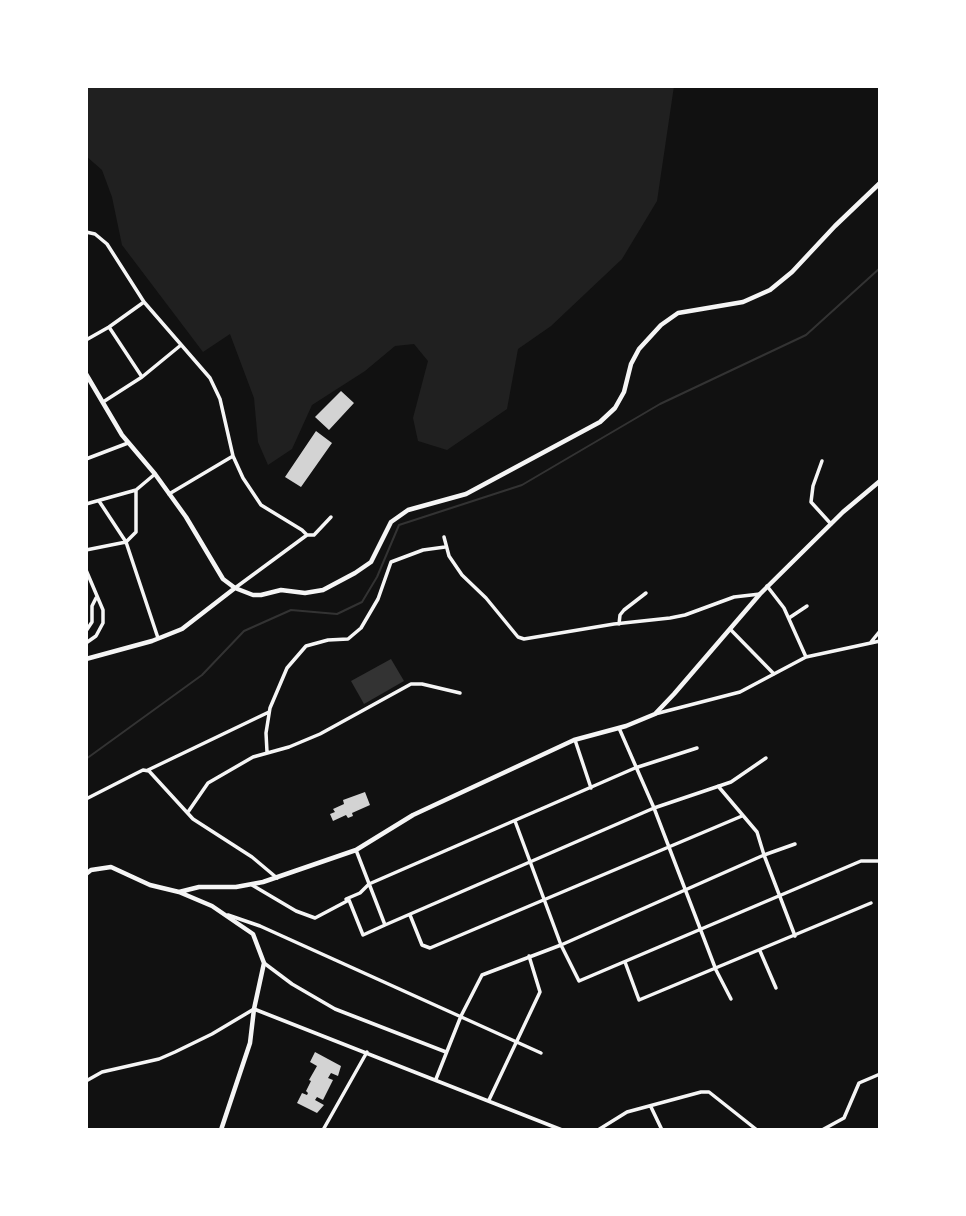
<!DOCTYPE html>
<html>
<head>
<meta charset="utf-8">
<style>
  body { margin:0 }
  #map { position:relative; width:966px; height:1216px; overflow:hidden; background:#111; font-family:"Exo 2",sans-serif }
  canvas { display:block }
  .frame { position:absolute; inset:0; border:88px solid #fff; pointer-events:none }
</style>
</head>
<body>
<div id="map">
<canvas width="966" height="1216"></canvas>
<div class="frame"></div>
</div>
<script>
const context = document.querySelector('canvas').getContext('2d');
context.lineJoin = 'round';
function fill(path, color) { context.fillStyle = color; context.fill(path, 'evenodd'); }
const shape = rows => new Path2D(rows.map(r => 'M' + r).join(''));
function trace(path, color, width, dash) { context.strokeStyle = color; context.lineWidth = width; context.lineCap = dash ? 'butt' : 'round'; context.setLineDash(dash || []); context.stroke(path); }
fill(shape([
  [86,86,674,86,657,201,622,259,551,326,518,349,507,409,447,450,418,441,413,418,428,361,414,344,395,346,365,371,312,405,292,449,268,465,258,442,254,398,230,334,203,352,122,245,112,197,102,170,86,156]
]), '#202020');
fill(shape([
  [391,659,404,681,364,704,351,681]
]), '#333');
trace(shape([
  [86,759,202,675,244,631,291,610,337,614,362,602,377,577,399,525,522,485,660,404,806,335,880,268]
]), '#333', 2);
fill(shape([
  [341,391,354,403,329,430,315,417],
  [316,431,332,443,301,487,285,477],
  [365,792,370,805,352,813,353,816,348,818,346,815,333,821,330,814,335,812,333,809,344,804,343,800],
  [315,1052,341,1066,338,1076,331,1073,328,1078,333,1080,323,1100,317,1097,315,1100,324,1105,317,1113,297,1103,302,1093,307,1095,308,1093,306,1091,311,1081,309,1080,317,1066,310,1062]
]), '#d3d3d3');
trace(shape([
  [86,232,95,234,107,244,144,302,109,327,86,340],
  [144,302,210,378,220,399,233,456,243,478,261,505,302,530,307,535,235,588],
  [109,327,142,377],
  [103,402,142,377,181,345],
  [86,459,128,443],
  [822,461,813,486,811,502,831,524],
  [136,490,155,474],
  [169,494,233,456],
  [99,501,126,542,158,638],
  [86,504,136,490,136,532,126,542,86,550],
  [307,535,314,535,331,517],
  [444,537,449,556,462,575,486,598,518,637,524,639,614,624,670,618,685,615,734,597,760,594],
  [86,570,103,610,103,623,96,636,86,643],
  [767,586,784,608,806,657],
  [789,618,807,606],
  [619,624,620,615,624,610,646,593],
  [730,629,774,674],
  [86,631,92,622,92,606,96,598],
  [871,642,880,631],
  [655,714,740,692,806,657,880,641],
  [619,728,654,808,716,970,731,999],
  [575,740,591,788],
  [267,752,266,733,270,708,287,668,306,646,328,640,348,639,361,628,378,599,391,562,423,550,445,547],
  [148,770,269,712],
  [718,786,757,832,764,855,795,936],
  [86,799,135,774,143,770,149,771,193,819,252,857,277,878],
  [188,812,208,783,253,757,289,747,320,734,411,684,422,684,460,693],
  [515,821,561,945,579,981,861,861,880,861],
  [356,850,385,925,654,808,731,782,766,758],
  [252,885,296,911,315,918,349,900,363,935,385,925],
  [346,899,360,893,369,884,635,768,697,748],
  [228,915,260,926,541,1053],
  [410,915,422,945,430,948,742,816],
  [760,951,776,988],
  [625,962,639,1000,871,903],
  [264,963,292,984,335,1009,446,1052],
  [436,1079,461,1016,482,975,561,945,764,855,795,844],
  [86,1081,102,1072,159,1059,175,1052,212,1034,254,1009,562,1130],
  [489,1100,540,992,529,956],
  [651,1107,662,1130],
  [323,1130,367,1052],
  [598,1130,627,1112,701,1092,709,1092,757,1130],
  [822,1130,844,1118,859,1083,880,1074]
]), '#f5f5f5', 3.5);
trace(shape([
  [86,374,122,435,155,474,186,517,223,579,235,588,253,595,261,595,281,590,305,593,323,590,355,573,371,562,391,522,408,510,466,494,600,422,615,408,624,392,631,364,639,349,661,325,678,313,743,302,770,290,792,272,835,226,880,183],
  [86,659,152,641,182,629,235,588],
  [86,874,91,870,111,867,150,885,179,892,212,906,253,934,264,963,254,1009,250,1043,221,1130],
  [179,892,199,887,236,887,263,882,356,850,413,815,574,740,626,726,655,714,674,694,760,594,843,512,880,481]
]), '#f5f5f5', 4.5);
</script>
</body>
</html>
